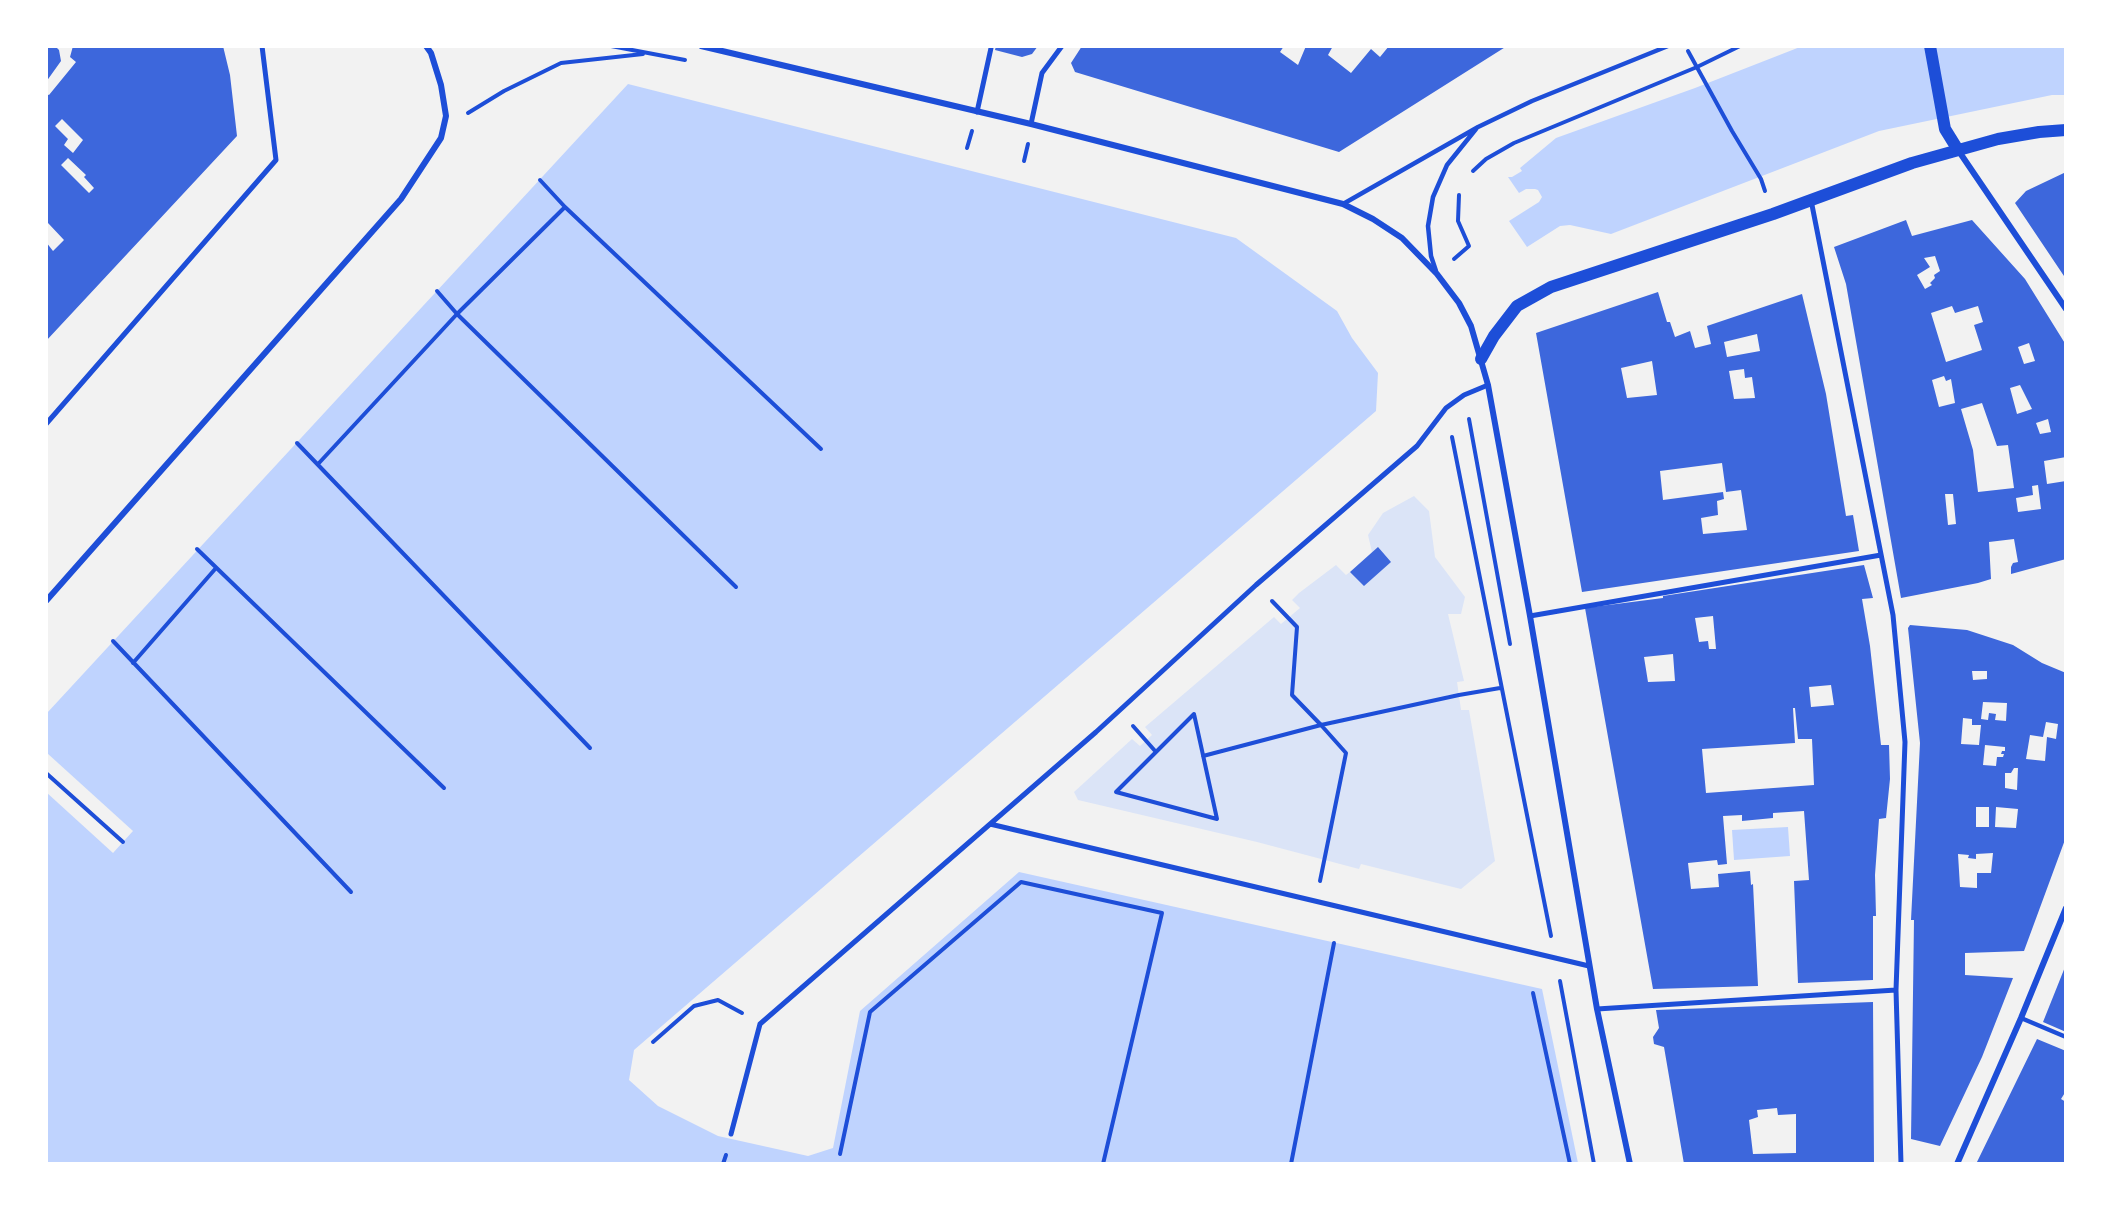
<!DOCTYPE html>
<html>
<head>
<meta charset="utf-8">
<style>
  body { margin:0 }
  #map { position:relative; width:2112px; height:1210px; overflow:hidden; background:#f2f2f2; font-family:Karla,sans-serif }
  canvas { display:block }
  .frame { position:absolute; inset:0; border:48px solid #fff; pointer-events:none }
</style>
</head>
<body>
<div id="map">
<canvas width="2112" height="1210"></canvas>
<div class="frame"></div>
</div>
<script>
const context = document.querySelector('canvas').getContext('2d');
context.lineJoin = 'round';
function fill(path, color) { context.fillStyle = color; context.fill(path, 'evenodd'); }
const shape = rows => new Path2D(rows.map(r => 'M' + r).join(''));
function trace(path, color, width, dash) { context.strokeStyle = color; context.lineWidth = width; context.lineCap = dash ? 'butt' : 'round'; context.setLineDash(dash || []); context.stroke(path); }
fill(shape([
  [1414,496,1429,511,1435,557,1465,597,1461,614,1448,614,1464,681,1457,682,1461,710,1469,710,1495,861,1461,889,1361,864,1359,869,1257,842,1078,800,1074,792,1132,739,1140,746,1152,735,1145,727,1274,617,1281,624,1300,608,1292,600,1299,593,1336,565,1346,575,1350,572,1372,552,1368,535,1383,513]
]), '#dbe4f7');
fill(shape([
  [1800,47,2065,47,2065,95,2052,95,1879,131,1611,234,1570,225,1560,226,1527,247,1509,221,1539,202,1542,197,1538,190,1535,189,1526,189,1519,193,1508,177,1512,177,1522,171,1520,168,1556,138,1695,88],
  [628,84,1236,238,1337,311,1352,338,1378,373,1376,411,634,1050,629,1080,658,1106,718,1136,808,1156,833,1148,860,1011,1019,872,1542,989,1578,1163,47,1164,47,713],
  [1788,827,1790,856,1734,860,1732,830]
]), '#bfd3fe');
fill(shape([
  [47,753,133,831,113,853,46,792]
]), '#f2f2f2');
fill(shape([
  [46,46,55,46,59,50,61,61,46,82],
  [73,46,223,46,230,75,237,136,46,341,46,242,53,251,64,240,48,223,46,224,46,94,49,95,76,62,70,57],
  [62,119,83,140,73,153,64,145,68,139,55,126],
  [68,158,86,175,84,177,94,188,89,193,61,165],
  [996,46,1038,46,1032,54,1022,57,995,50],
  [1082,46,1284,46,1280,52,1298,65,1306,46,1333,46,1328,55,1351,73,1371,49,1380,57,1389,46,1507,46,1339,152,1075,72,1071,63],
  [2066,172,2066,279,2015,203,2026,191],
  [1906,220,1912,236,1972,220,2025,279,2066,345,2066,457,2044,461,2047,484,2066,481,2066,559,2011,574,2011,567,2013,563,2018,562,2014,539,1989,542,1991,579,1978,583,1901,598,1846,284,1834,247],
  [1935,256,1940,271,1934,275,1935,278,1930,283,1932,285,1925,289,1917,275,1930,267,1924,258],
  [1952,306,1955,313,1978,306,1983,322,1974,325,1982,350,1946,362,1931,313],
  [2029,343,2035,361,2024,364,2018,347],
  [1944,376,1946,381,1951,379,1955,403,1939,407,1932,380],
  [2020,385,2032,409,2017,414,2010,388],
  [1982,403,1997,446,2008,445,2014,488,1978,492,1973,450,1961,409],
  [2048,419,2051,432,2040,434,2036,423],
  [2038,485,2041,509,2018,512,2016,498,2033,495,2032,486],
  [1945,494,1953,494,1956,524,1948,525],
  [1658,292,1667,322,1670,322,1675,337,1690,331,1695,348,1711,344,1707,326,1802,294,1826,394,1846,516,1853,515,1859,551,1582,592,1536,333],
  [1757,334,1760,351,1727,357,1724,342],
  [1652,361,1657,395,1627,398,1621,368],
  [1744,369,1745,378,1752,377,1755,398,1734,399,1729,371],
  [1722,463,1726,492,1741,490,1747,530,1703,534,1701,518,1718,515,1717,501,1724,499,1723,492,1663,500,1660,471],
  [1378,547,1391,562,1364,586,1350,572],
  [1864,565,1873,598,1862,599,1870,646,1881,745,1889,745,1890,779,1886,818,1879,819,1875,875,1876,916,1873,916,1873,980,1798,983,1794,881,1809,880,1804,811,1773,813,1773,818,1742,821,1742,815,1723,816,1727,864,1718,865,1717,860,1688,863,1691,889,1719,887,1718,874,1750,871,1751,885,1753,884,1758,986,1653,989,1585,608,1663,598,1663,596],
  [1713,616,1716,649,1709,649,1708,641,1699,642,1695,618],
  [1673,654,1675,681,1648,682,1644,657],
  [1831,685,1834,705,1811,707,1809,687],
  [1793,708,1795,708,1798,739,1812,739,1814,785,1706,793,1702,749,1795,743],
  [1910,625,1967,630,2013,645,2042,663,2066,673,2066,837,2024,951,1965,953,1965,975,2013,978,1982,1057,1940,1146,1911,1139,1914,920,1911,920,1920,743,1908,628],
  [1972,671,1987,671,1987,679,1973,680],
  [1983,702,2007,703,2006,721,1995,720,1996,714,1989,713,1988,720,1981,719],
  [1963,718,1972,719,1972,725,1981,725,1979,745,1961,744],
  [2046,722,2058,724,2056,739,2047,737,2045,761,2026,759,2030,735,2043,737],
  [1985,745,2005,747,2005,751,2002,751,2001,754,2004,754,2003,757,1997,757,1996,766,1983,765],
  [2014,768,2018,768,2017,790,2005,788,2005,773,2011,773],
  [1976,807,1989,807,1989,827,1976,827],
  [1996,807,2018,809,2016,828,1995,827],
  [1993,853,1991,873,1977,873,1977,888,1960,887,1958,854,1969,855,1968,858,1976,859,1976,854],
  [2065,967,2066,967,2066,1032,2043,1022],
  [1873,1002,1874,1164,1684,1164,1664,1047,1654,1044,1653,1037,1659,1028,1656,1010],
  [1777,1108,1778,1115,1796,1114,1796,1153,1753,1154,1749,1120,1758,1117,1757,1110],
  [2037,1039,2066,1051,2066,1091,2061,1099,2066,1102,2066,1164,1976,1164]
]), '#3d67dc');
trace(shape([
  [611,46,685,60],
  [1688,51,1732,131,1761,179,1765,191],
  [468,113,504,91,561,63,643,54],
  [967,148,972,131],
  [1024,161,1028,144],
  [1473,171,1486,159,1514,143,1697,67,1740,46],
  [540,180,565,207,821,449],
  [1454,259,1469,246,1458,221,1459,195],
  [437,291,457,314,736,587],
  [1469,419,1510,644],
  [1452,437,1551,936],
  [297,443,590,748],
  [319,463,457,314,565,207],
  [197,549,444,788],
  [1272,601,1297,627,1292,695,1321,725,1459,695,1500,688],
  [113,641,351,892],
  [133,663,216,568],
  [1194,714,1217,819,1116,792,1194,714],
  [1133,726,1156,752],
  [1203,756,1321,725,1346,753,1320,881],
  [46,773,123,842],
  [1560,981,1594,1164],
  [1533,993,1570,1164],
  [653,1042,694,1006,718,1000,742,1013],
  [840,1154,870,1012,1021,882,1162,913,1103,1164],
  [723,1164,726,1155],
  [1291,1164,1334,943]
]), '#1d4ed8', 4);
trace(shape([
  [1343,204,1478,127,1532,101,1668,46],
  [1436,271,1431,256,1428,226,1433,197,1447,165,1476,129],
  [2021,1018,2066,1037]
]), '#1d4ed8', 4.5);
trace(shape([
  [977,112,991,48],
  [1031,124,1042,73,1062,46],
  [1811,200,1893,615,1905,742,1896,990,1901,1164],
  [46,424,276,160,262,46],
  [1530,616,1881,555],
  [990,824,1589,966],
  [1597,1009,1896,990],
  [731,1134,760,1024,1096,732,1256,585,1417,446,1446,408,1464,395,1488,385]
]), '#1d4ed8', 5);
trace(shape([
  [701,46,1031,124,1343,204,1373,219,1402,238,1437,274,1459,303,1471,326,1488,385,1530,616,1597,1009,1630,1164],
  [1958,150,2066,309],
  [46,601,401,199,441,138,446,116,441,85,431,53,426,46],
  [1957,1164,2021,1018,2066,908]
]), '#1d4ed8', 6);
trace(shape([
  [1930,46,1945,129,1958,150],
  [1481,359,1494,336,1517,306,1551,287,1773,214,1912,163,1998,139,2039,132,2066,130]
]), '#1d4ed8', 12);
</script>
</body>
</html>
